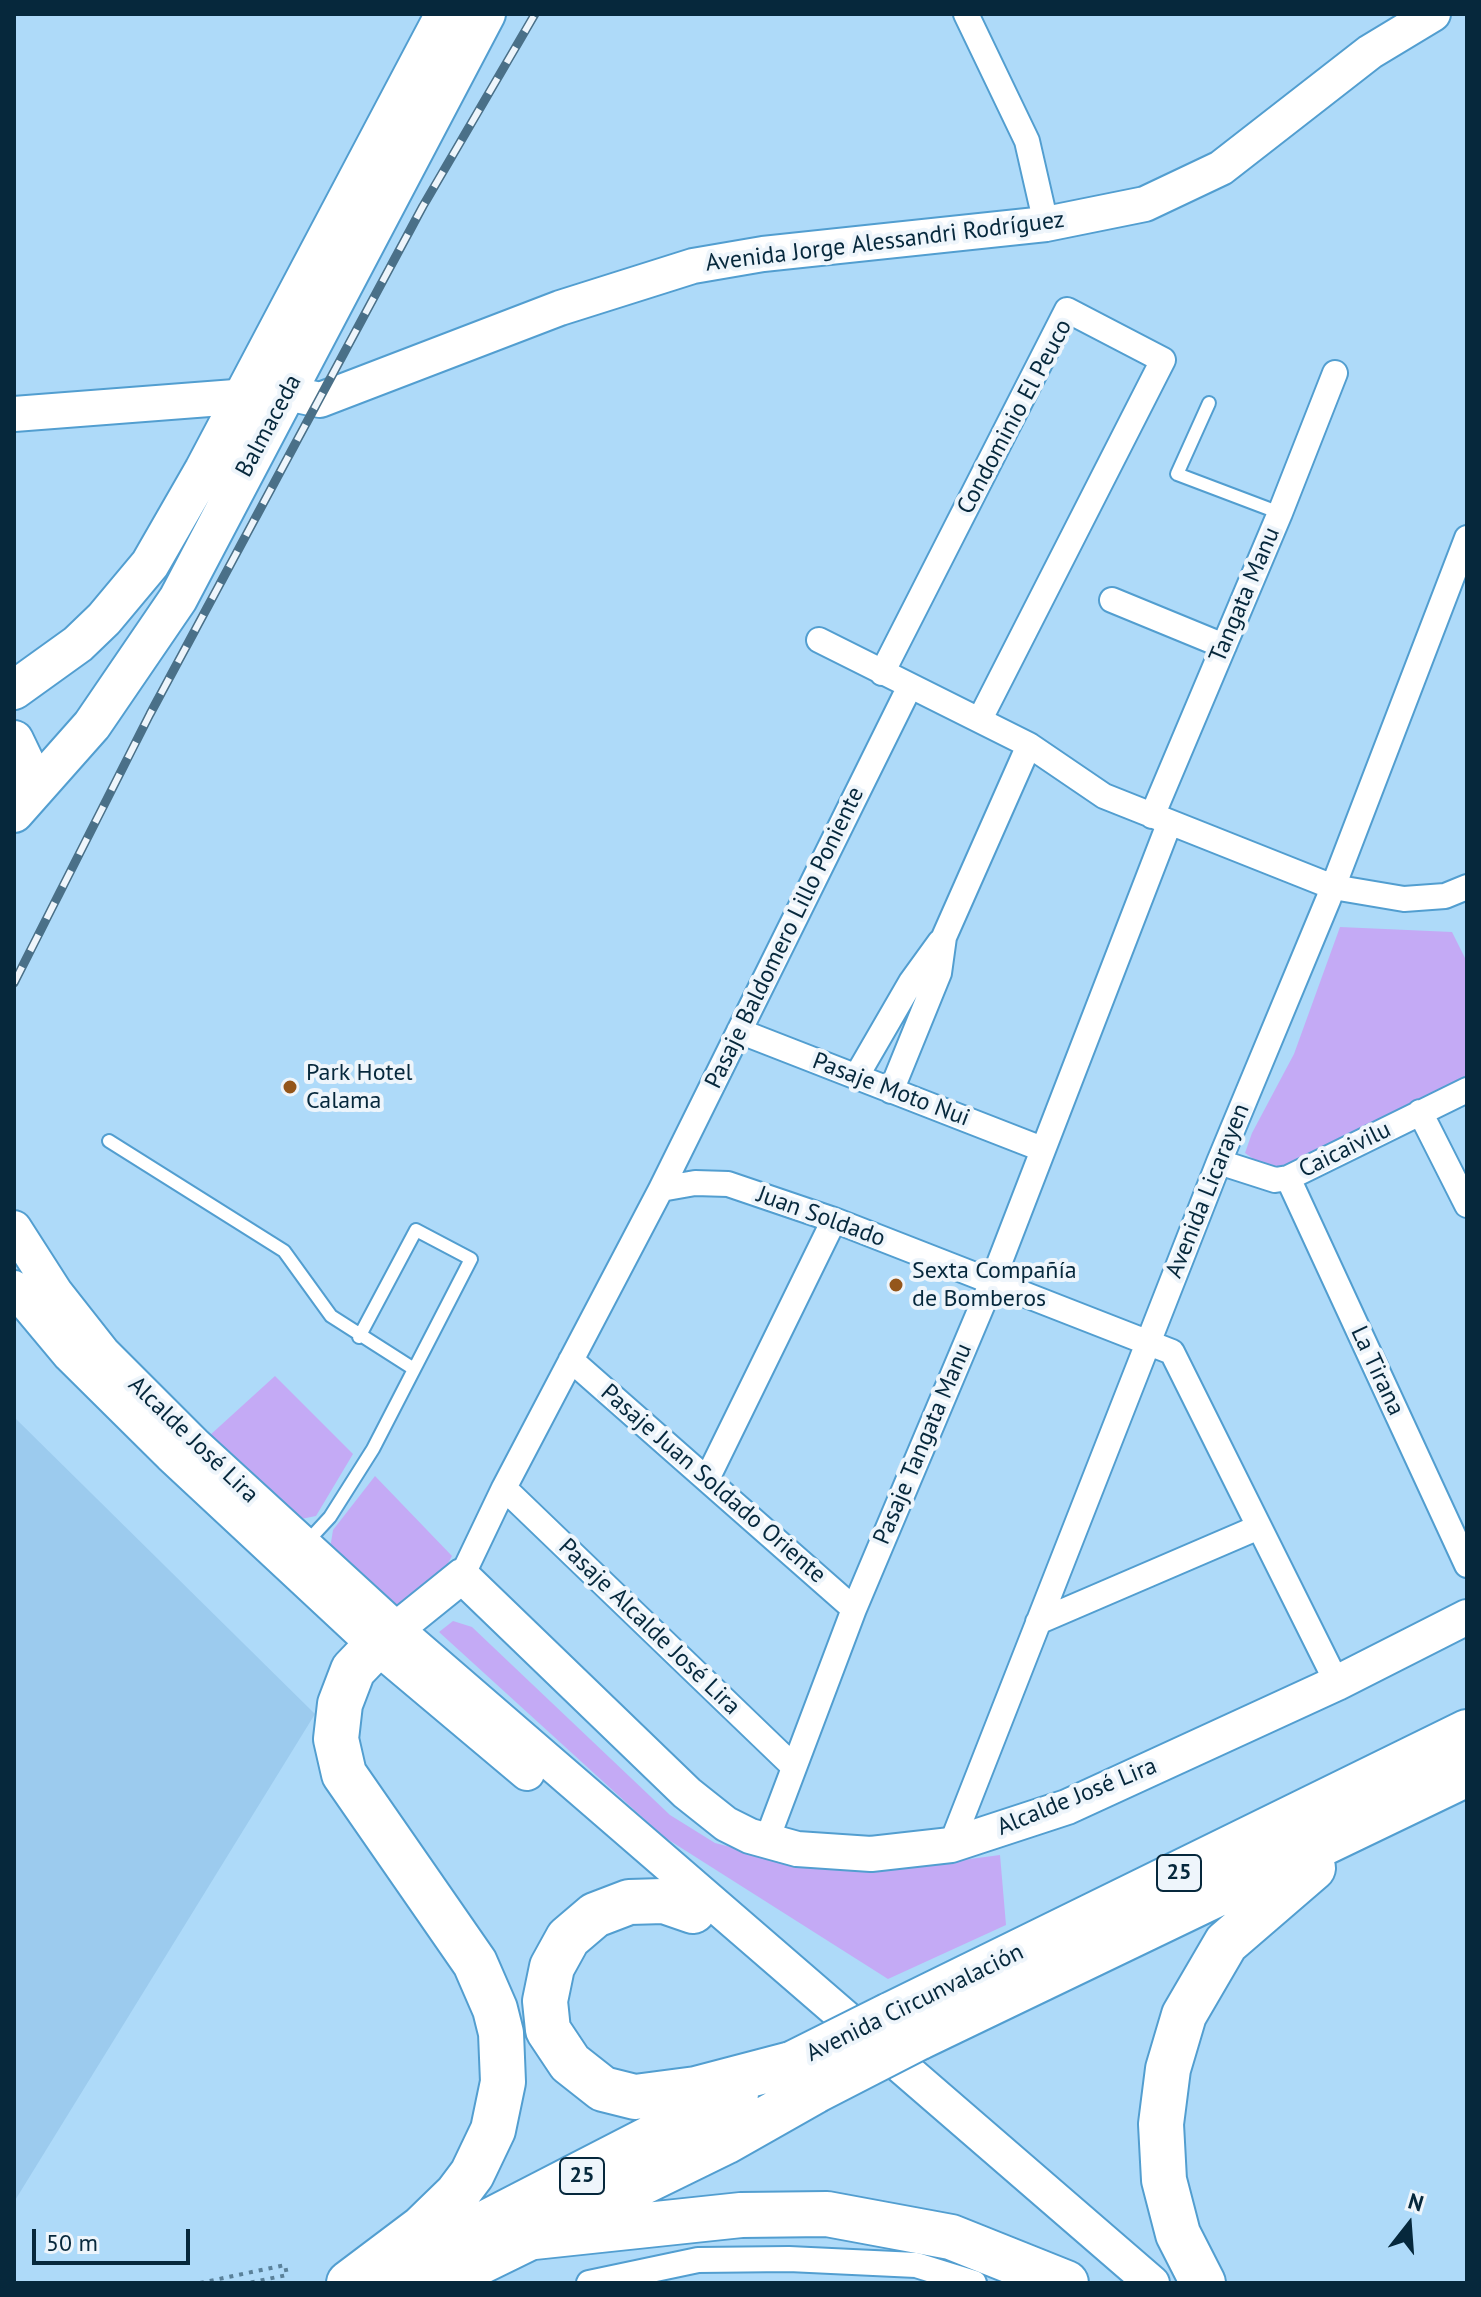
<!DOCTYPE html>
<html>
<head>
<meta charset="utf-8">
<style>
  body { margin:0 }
  #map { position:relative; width:1481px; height:2297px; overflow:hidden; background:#aedaf9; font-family:"PT Sans",sans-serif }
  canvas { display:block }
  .frame { position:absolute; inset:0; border:16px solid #06283c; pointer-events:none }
  .north { position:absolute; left:1369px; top:2185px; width:80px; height:80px; -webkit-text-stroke:6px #eef5fb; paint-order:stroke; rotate:17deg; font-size:22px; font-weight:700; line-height:32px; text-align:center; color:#06283c }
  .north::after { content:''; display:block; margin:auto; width:28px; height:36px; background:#06283c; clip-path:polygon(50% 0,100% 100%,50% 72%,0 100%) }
  .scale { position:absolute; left:32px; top:2229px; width:158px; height:36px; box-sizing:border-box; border:4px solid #06283c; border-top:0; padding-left:10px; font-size:24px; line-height:28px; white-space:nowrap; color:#06283c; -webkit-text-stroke:6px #eef5fb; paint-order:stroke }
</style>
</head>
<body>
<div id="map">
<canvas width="1481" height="2297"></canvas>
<div class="frame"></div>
<div class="north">N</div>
<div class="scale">50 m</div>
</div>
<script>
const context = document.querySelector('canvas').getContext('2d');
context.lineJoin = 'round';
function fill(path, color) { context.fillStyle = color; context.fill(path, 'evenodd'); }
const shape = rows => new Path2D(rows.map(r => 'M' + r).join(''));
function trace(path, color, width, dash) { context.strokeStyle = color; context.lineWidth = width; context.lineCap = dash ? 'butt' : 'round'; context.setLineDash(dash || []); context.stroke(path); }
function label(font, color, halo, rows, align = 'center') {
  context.font = font + ' "PT Sans",sans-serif'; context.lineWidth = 8; context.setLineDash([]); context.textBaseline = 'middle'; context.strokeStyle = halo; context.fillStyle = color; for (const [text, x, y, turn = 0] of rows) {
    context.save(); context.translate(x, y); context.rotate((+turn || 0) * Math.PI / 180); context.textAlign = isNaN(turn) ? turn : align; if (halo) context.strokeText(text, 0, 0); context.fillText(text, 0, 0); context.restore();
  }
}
fill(shape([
  [14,1417,315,1714,14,2202]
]), '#9ccbee');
fill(shape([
  [1340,927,1452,932,1467,962,1467,1075,1283,1171,1259,1163,1245,1153,1252,1133,1294,1054],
  [275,1376,353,1454,316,1516,291,1521,209,1436],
  [375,1476,452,1556,441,1576,416,1602,387,1611,329,1555,333,1530],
  [453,1621,472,1627,670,1815,715,1843,809,1867,880,1871,1000,1855,1006,1925,888,1979,664,1837,439,1632]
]), '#c4aaf5');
const lane = shape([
  [1209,403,1177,474,1280,513],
  [109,1141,284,1251,331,1316,414,1369],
  [306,1543,330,1517,373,1449,471,1259,416,1230,359,1337]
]);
const street = shape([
  [966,14,1027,141,1046,224],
  [1112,600,1224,646],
  [819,640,1029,745,1104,796,1333,887,1404,899,1445,896,1467,887],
  [882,673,1067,310,1163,360,980,719],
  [1152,816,1280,513,1335,373],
  [739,1031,1042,1149],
  [856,1077,911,982,940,942],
  [891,1091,939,973,944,937,1029,745],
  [1420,1112,1467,1205],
  [1219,1162,1275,1180,1288,1178,1467,1090],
  [1288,1178,1467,1565],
  [661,1189,910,686],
  [571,1360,854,1609],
  [707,1479,834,1220],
  [504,1488,794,1767],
  [462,1576,504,1488,661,1189,695,1183,728,1184,834,1220,1172,1352,1337,1683],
  [1038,1622,1259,1527],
  [766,1842,854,1609,992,1282,1169,824],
  [951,1845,1219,1162,1328,900,1467,538],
  [589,2283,698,2260,789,2259,916,2265,974,2283]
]);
const secondary = shape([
  [14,414,287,393,320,400,560,308,693,266,763,254,1046,224,1145,204,1221,168,1370,52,1433,14],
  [14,1228,55,1292,103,1353,194,1444,397,1630,1152,2283],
  [14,1288,70,1355,171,1455,376,1646,527,1773],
  [379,1643,462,1576,687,1793,726,1824,750,1836,797,1849,871,1854,951,1845,1067,1807,1337,1683,1467,1617]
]);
const primary = shape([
  [14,690,78,644,104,619,150,564,204,470,445,14],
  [14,740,26,765,26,793,20,805],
  [14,813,92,725,178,599,486,14]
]);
const highway = shape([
  [693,1911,664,1901,629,1902,595,1915,568,1938,552,1967,545,2001,548,2030,570,2063,603,2089,635,2097,696,2089,795,2063],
  [890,2015,1467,1732],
  [918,2038,1467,1774],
  [534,2237,741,2215,827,2214,951,2237,1066,2283],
  [402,2266,736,2094],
  [349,2283,422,2228,457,2194,472,2174,493,2130,503,2082,501,2033,495,2009,475,1963,344,1774,336,1739,340,1704,353,1670,376,1646],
  [437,2283,725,2142,815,2091],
  [1203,2283,1178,2234,1164,2180,1161,2124,1168,2069,1184,2015,1226,1943,1313,1868]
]);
trace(lane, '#529ed0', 16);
trace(street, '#529ed0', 28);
trace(secondary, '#529ed0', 38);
trace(primary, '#529ed0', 42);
trace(highway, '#529ed0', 48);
trace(shape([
  [200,2283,285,2265,287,2275,248,2283]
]), '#5a819a', 4, [4, 6]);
trace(lane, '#fff', 12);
trace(street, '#fff', 24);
trace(secondary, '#fff', 34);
trace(primary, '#fff', 38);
trace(highway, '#fff', 44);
const rail = shape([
  [14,983,150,714,423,206,535,14]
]);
trace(rail, '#4a7088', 9);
trace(rail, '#eef5fb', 6, [18]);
const highwayBridge = shape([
  [794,2063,890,2015],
  [815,2091,918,2038]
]);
trace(highwayBridge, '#529ed0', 48, []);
trace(highwayBridge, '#fff', 44);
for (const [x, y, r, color] of [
  [290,1087,8,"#94561b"],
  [896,1285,8,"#94561b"]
]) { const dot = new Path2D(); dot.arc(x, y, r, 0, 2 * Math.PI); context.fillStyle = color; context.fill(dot); trace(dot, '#eef5fb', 3); }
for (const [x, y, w] of [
  [1179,1873,44],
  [582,2176,44]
]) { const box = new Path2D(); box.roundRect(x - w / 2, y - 18, w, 36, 6); context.fillStyle = '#eef5fb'; context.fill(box); trace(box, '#06283c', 2); }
label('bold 22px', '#06283c', null, [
  ["25",1179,1873],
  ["25",582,2176]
]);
label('24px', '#06283c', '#eef5fb', [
  ["Avenida Jorge Alessandri Rodríguez",885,242,-7],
  ["Condominio El Peuco",1015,417,-62],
  ["Balmaceda",269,426,-62],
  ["Tangata Manu",1245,595,-67],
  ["Pasaje Baldomero Lillo Poniente",785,938,-64],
  ["Pasaje Moto Nui",891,1090,21],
  ["Caicaivilu",1345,1150,-26],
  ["Avenida Licarayen",1208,1191,-68],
  ["Juan Soldado",821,1217,20],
  ["La Tirana",1377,1371,65],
  ["Alcalde José Lira",193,1440,44],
  ["Pasaje Tangata Manu",923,1444,-67],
  ["Pasaje Juan Soldado Oriente",713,1484,41],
  ["Pasaje Alcalde José Lira",649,1627,44],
  ["Alcalde José Lira",1077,1797,-22],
  ["Avenida Circunvalación",915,2003,-26]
]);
label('24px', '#06283c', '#eef5fb', [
  ["Park Hotel",306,1073],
  ["Calama",306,1101],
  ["Sexta Compañía",912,1271],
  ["de Bomberos",912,1299]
], 'left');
</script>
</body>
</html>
